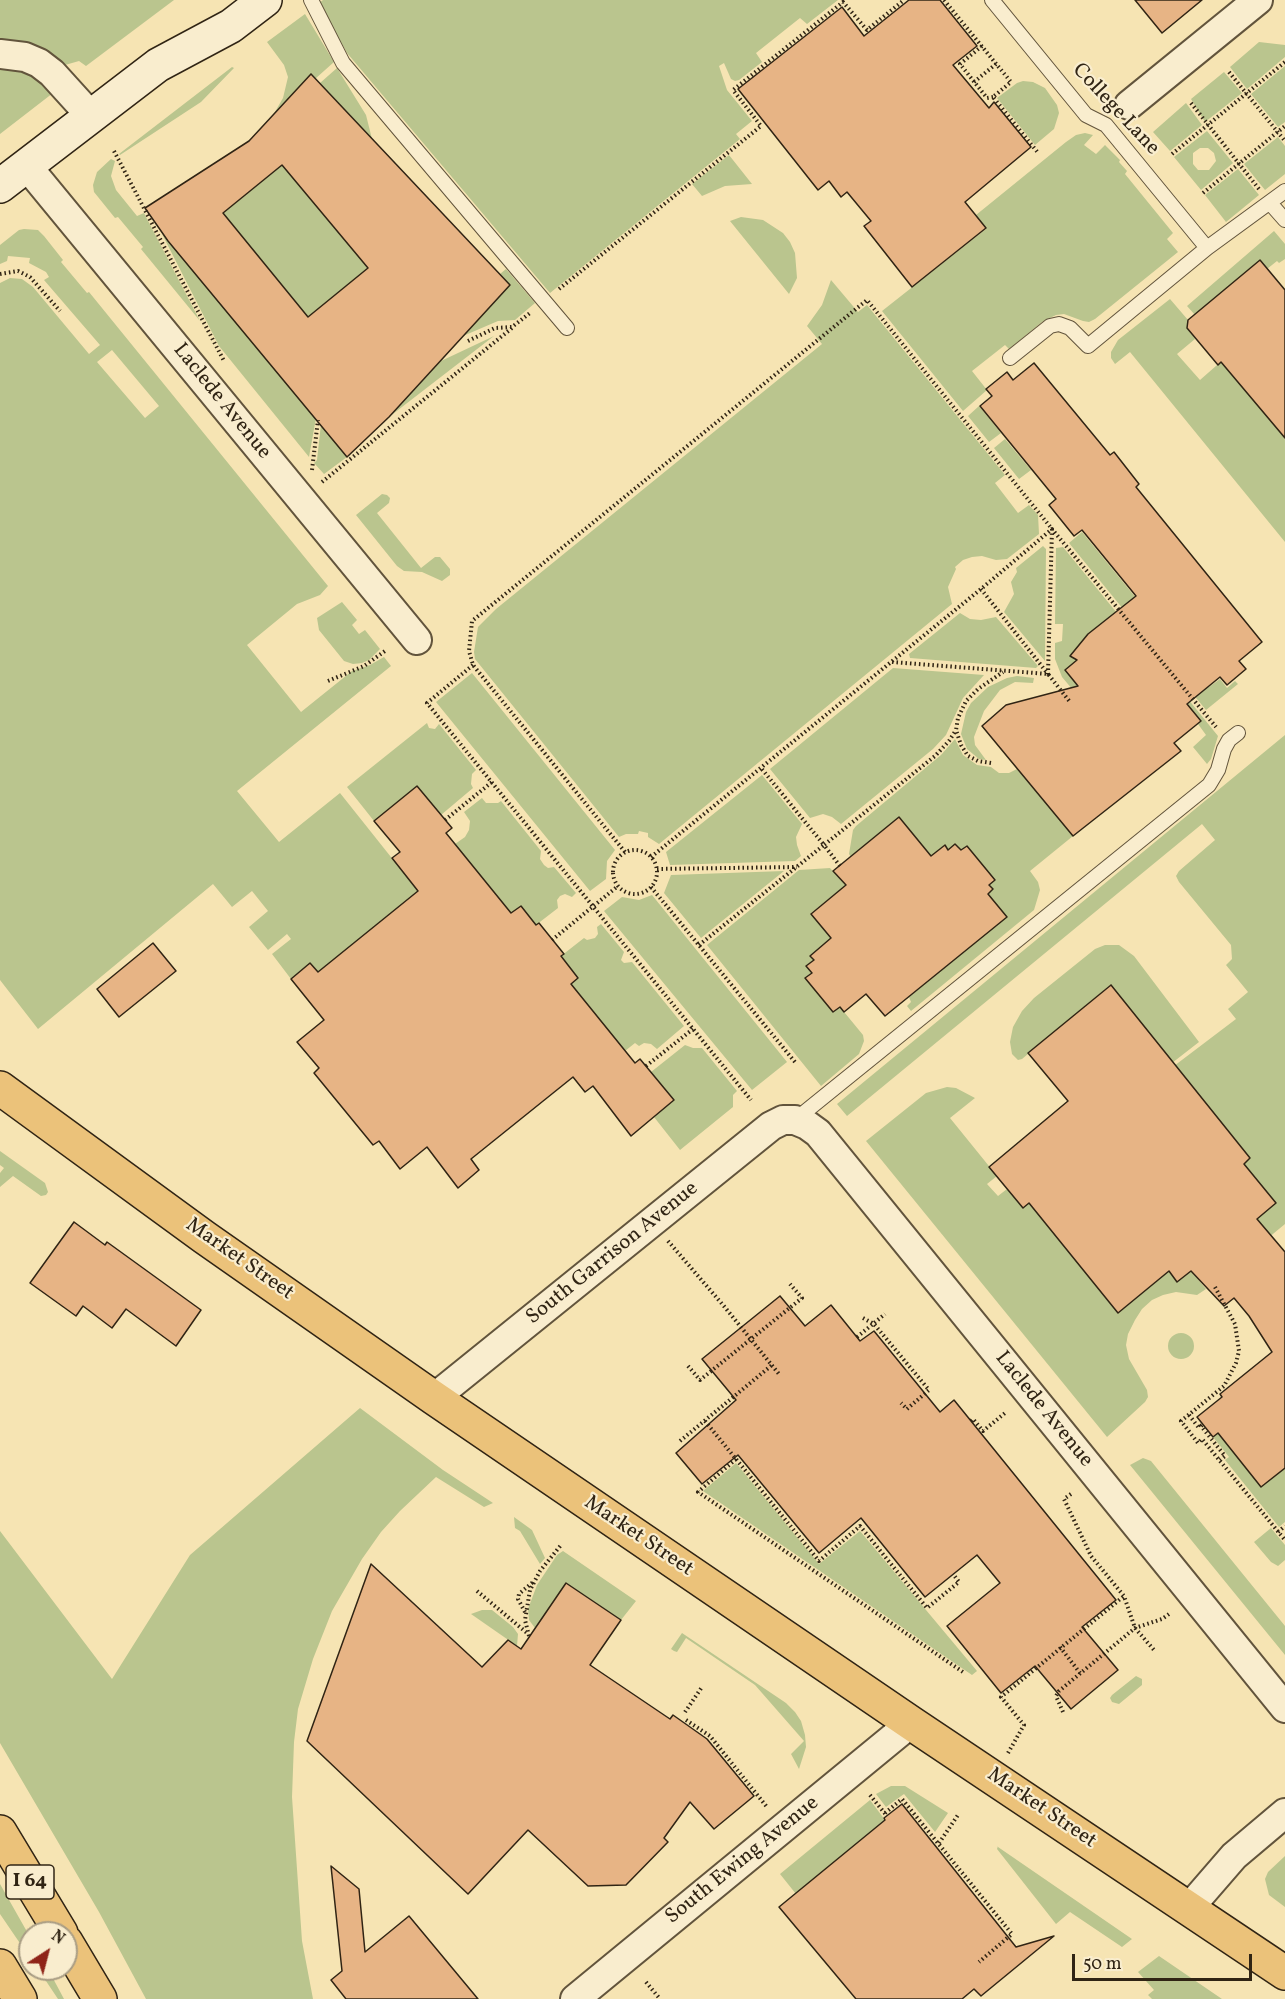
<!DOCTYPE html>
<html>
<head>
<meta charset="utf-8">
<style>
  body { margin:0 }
  #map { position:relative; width:1285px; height:1999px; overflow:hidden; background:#f6e4b3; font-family:Vollkorn,serif }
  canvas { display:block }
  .north { position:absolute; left:18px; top:1921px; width:60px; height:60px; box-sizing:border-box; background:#f9edce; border:2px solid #a99d84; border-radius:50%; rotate:36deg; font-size:16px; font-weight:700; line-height:24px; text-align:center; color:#302414 }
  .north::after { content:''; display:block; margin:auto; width:21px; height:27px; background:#8f2418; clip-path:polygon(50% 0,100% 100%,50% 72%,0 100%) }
  .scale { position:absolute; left:1072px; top:1954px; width:180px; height:27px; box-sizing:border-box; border:3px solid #302414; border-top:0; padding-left:8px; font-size:18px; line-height:21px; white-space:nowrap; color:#302414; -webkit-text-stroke:4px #f9edce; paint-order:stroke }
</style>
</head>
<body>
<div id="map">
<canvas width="1285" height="1999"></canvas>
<div class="north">N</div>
<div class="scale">50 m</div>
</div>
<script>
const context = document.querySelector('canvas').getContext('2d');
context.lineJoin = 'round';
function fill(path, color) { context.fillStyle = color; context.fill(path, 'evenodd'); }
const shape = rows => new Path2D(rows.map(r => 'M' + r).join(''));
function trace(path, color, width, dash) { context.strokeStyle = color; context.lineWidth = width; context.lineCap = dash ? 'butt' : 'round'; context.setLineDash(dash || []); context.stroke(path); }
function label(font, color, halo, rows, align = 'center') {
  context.font = font + ' Vollkorn,serif'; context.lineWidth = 4.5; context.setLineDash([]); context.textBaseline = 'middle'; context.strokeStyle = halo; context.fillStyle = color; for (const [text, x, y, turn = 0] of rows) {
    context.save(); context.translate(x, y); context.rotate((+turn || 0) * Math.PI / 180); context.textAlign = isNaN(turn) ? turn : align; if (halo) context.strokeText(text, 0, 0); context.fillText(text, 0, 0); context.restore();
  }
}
fill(shape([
  [0,0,174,0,86,66,79,61,65,65,48,53,27,44,8,39,0,40],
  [323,0,838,0,807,24,800,18,756,53,762,62,739,80,735,81,731,79,724,63,719,66,727,90,752,121,736,134,740,139,550,293,347,53,319,3],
  [305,14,334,62,315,79,311,75,272,117,283,98,288,77,284,65,267,42],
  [1259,42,1285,45,1285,57,1247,89,1230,67],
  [1285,66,1285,122,1278,127,1251,94],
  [232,67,234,68,201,102,120,155,119,154],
  [337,68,366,115,372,139,320,83],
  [0,69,23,71,36,78,53,93,0,134],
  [1224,72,1242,93,1205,122,1191,99],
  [1023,81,1033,82,1045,88,1057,105,1059,113,1054,129,1035,145,997,98,1017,83],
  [1186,103,1202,125,1170,151,1153,132],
  [1207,131,1233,163,1201,190,1174,157],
  [1200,148,1208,148,1214,153,1216,161,1209,170,1198,170,1193,164,1193,153],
  [1085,133,1093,135,1084,145,1096,154,1105,145,1120,160,1119,162,1127,171,1125,174,1173,233,1167,239,1178,252,1095,319,1089,322,1083,321,1064,314,1056,315,1042,322,1009,349,1005,345,972,371,987,390,963,411,882,311,986,229,976,215,1066,142,1076,135],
  [1278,137,1285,146,1285,174,1265,190,1244,164],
  [729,155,752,184,725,186,702,196,692,184],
  [111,159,115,161,111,176,116,190,137,216,144,213,200,321,141,249,143,247,118,217,115,218,94,192,93,185,97,172],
  [282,165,368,268,308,317,223,213],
  [1238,169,1259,195,1226,222,1205,195],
  [741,217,763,220,783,233,790,242,795,253,797,278,789,294,730,221],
  [24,229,38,230,44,236,63,260,61,262,87,293,89,292,328,586,320,595,297,604,247,645,301,712,352,671,370,665,384,657,391,666,237,791,279,842,340,793,418,891,318,972,310,963,291,979,272,954,291,939,287,934,268,950,249,927,268,911,252,891,232,907,213,884,38,1029,0,980,0,283,10,278,22,279,33,287,89,354,100,345,44,280,49,277,46,272,29,263,30,258,8,256,7,261,0,264,0,245,19,230],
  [112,350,159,406,145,418,97,362],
  [1274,231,1285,244,1285,259,1279,263,1277,261,1267,269,1260,260,1195,315,1187,306],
  [162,234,316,418,309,457,219,346],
  [506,269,535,303,515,320,498,321,463,336,510,285,500,274],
  [831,280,858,312,867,305,1005,475,995,483,1018,513,1029,505,1038,515,1039,534,1007,559,996,560,982,556,972,557,963,560,955,567,956,569,948,587,952,604,659,844,648,837,648,833,639,831,638,834,626,834,619,837,475,659,474,652,478,627,496,609,822,344,807,326,822,305],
  [1170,299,1188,320,1187,328,1195,339,1177,354,1200,380,1233,351,1285,438,1285,542,1130,352,1115,364,1111,358,1111,352,1118,340],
  [494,336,389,417,441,361],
  [979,406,1001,433,989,442,968,416],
  [321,424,347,457,324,474,314,463,317,460],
  [1005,439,1031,470,1019,479,994,448],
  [382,494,387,495,390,498,389,503,377,513,421,568,435,557,440,557,450,569,450,575,442,581,422,572,404,571,397,566,356,515],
  [1082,532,1209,687,1220,679,1227,688,1235,681,1238,684,1206,710,1069,543],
  [1043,546,1046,549,1045,661,1004,612,1014,594,1011,582,1017,572,1016,568],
  [1063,547,1139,640,1136,643,1112,615,1088,634,1071,656,1077,660,1083,692,1078,696,1062,677,1055,659,1055,643,1062,641,1063,624,1055,624,1056,548],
  [342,602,357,620,352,625,359,634,365,630,380,649,369,660,362,663,353,664,344,661,319,630,317,618],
  [960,613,970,619,981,620,996,617,1038,666,1036,668,910,658,909,654],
  [1145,646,1218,736,1211,759,1207,764,1193,747,1206,735,1198,724,1201,720,1141,649],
  [893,668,984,675,963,698,946,735,933,749,841,824,832,817,823,814,810,818,770,769],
  [472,673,615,850,607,861,606,879,590,891,436,702],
  [1017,676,1034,678,1033,683,1015,682,1000,690,984,711,974,737,975,745,986,760,979,759,967,749,961,734,966,712,971,703,988,687,1007,678],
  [427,723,429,728,435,729,439,724,476,770,472,774,471,784,473,788,441,815,417,786,374,821,347,787],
  [1285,735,1285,1224,1262,1243,1248,1226,1276,1203,1244,1164,1249,1158,1174,1066,1236,1019,1228,1009,1248,992,1226,965,1232,959,1231,945,1179,882,1176,876,1179,871,1215,840,1202,824,847,1116,837,1104],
  [955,739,963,755,977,765,991,767,999,773,1009,773,1017,769,1073,836,1030,871,1038,882,1040,890,1034,910,911,1011,907,1006,911,1002,909,997,1006,917,988,894,993,889,989,885,995,880,967,846,961,850,955,844,948,850,944,845,931,856,899,817,851,857,849,854,853,830,856,826,941,755],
  [762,775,802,824,796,837,797,845,801,856,795,861,670,865,666,852],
  [482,798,486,803,498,803,501,801,541,851,540,859,544,865,548,868,554,867,576,893,572,897,565,894,560,896,557,900,558,908,536,925,521,906,511,913,455,844,465,837,469,830,470,821,464,812],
  [830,868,846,885,811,913,831,938,811,956,814,960,812,973,805,978,833,1012,840,1007,863,1035,864,1041,859,1054,821,1086,707,945,799,870],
  [784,871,701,938,664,893,671,875],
  [652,895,787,1062,752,1090,604,911,622,897,639,900],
  [601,924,624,952,621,960,624,963,632,962,684,1026,657,1049,651,1044,644,1043,639,1046,635,1043,625,1051,571,984,561,956,584,938,587,940,595,938,598,934,597,927],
  [1105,945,1119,945,1134,956,1199,1042,1172,1063,1110,985,1022,1059,1018,1060,1012,1054,1010,1042,1013,1027,1022,1011,1034,998,1095,949],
  [685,1045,693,1048,702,1048,737,1091,733,1095,733,1107,680,1150,654,1117,674,1100,651,1072],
  [947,1087,956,1088,975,1098,950,1118,997,1176,987,1184,998,1196,1007,1189,1023,1208,1029,1203,1118,1313,1169,1271,1177,1282,1191,1271,1206,1289,1197,1295,1176,1292,1163,1295,1152,1300,1142,1309,1135,1320,1128,1334,1126,1345,1129,1359,1147,1390,1148,1397,1145,1402,1107,1437,866,1141,926,1093],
  [0,1151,45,1183,48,1192,46,1195,41,1196,13,1176,0,1187,0,1173,4,1168,0,1165],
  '1168 1346a13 13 0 1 1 26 0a13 13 0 1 1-26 0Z',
  [360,1408,443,1470,493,1503,484,1507,436,1477,400,1511,381,1532,362,1559,332,1611,313,1659,298,1709,294,1742,292,1797,302,1941,313,1999,146,1999,99,1912,0,1743,0,1531,112,1679,190,1555],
  [1218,1433,1285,1468,1285,1522,1279,1527,1225,1460,1229,1457,1213,1437],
  [1143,1458,1151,1461,1285,1626,1285,1655,1130,1465],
  [736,1463,819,1564,860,1531,977,1671,972,1675,703,1491],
  [514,1517,532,1530,545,1558,540,1564,520,1531,515,1528],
  [1271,1528,1285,1545,1285,1560,1278,1566,1271,1562,1254,1542],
  [563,1551,636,1601,621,1620,566,1583,535,1628,529,1620,528,1609,537,1585,557,1555],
  [482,1610,492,1610,513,1627,518,1634,517,1646,471,1614],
  [682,1633,786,1703,795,1712,801,1721,805,1735,806,1747,799,1769,791,1754,804,1741,755,1685,686,1638,677,1652,674,1651,671,1649],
  [1136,1676,1142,1679,1142,1685,1119,1704,1112,1702,1110,1698,1112,1695],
  [891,1786,905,1786,948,1813,935,1832,904,1794,886,1807,876,1794],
  [870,1800,885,1820,796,1894,780,1874],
  [998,1846,998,1847,1132,1939,1122,1947,1070,1912,1056,1924,997,1849],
  [1285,1856,1285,1907,1269,1895,1265,1879,1268,1872],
  [0,1884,30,1937,30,1958,0,1914],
  [1159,1956,1222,1999,1152,1999,1148,1995,1154,1990,1138,1972],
  [38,1969,48,1969,64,1999,58,1999]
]), '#bac58e');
const building = shape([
  [909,0,940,0,977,46,953,65,989,108,994,102,1031,147,965,202,986,228,912,287,864,226,871,221,847,192,841,197,829,181,818,190,738,89,842,7,864,36,909,0],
  [1135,0,1202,0,1162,33,1135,0],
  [311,74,510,285,389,417,347,457,168,241,145,208,249,141,311,74],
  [282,165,368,268,308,317,223,213,282,165],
  [1260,260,1285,290,1285,438,1221,362,1218,365,1187,328,1188,320,1260,260],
  [1034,363,1110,455,1114,452,1139,484,1136,487,1262,642,1239,661,1246,669,1227,685,1220,677,1187,704,1201,721,1174,743,1181,751,1073,836,982,726,1006,705,1078,686,1065,670,1077,660,1070,656,1088,634,1136,596,1082,530,1074,536,1049,505,1056,499,980,406,992,396,986,389,1007,372,1013,380,1034,363],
  [417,786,452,828,446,833,511,913,521,906,536,925,539,923,564,954,561,956,578,978,571,984,635,1063,640,1059,674,1100,631,1136,593,1086,585,1092,573,1077,471,1159,479,1170,458,1188,427,1147,400,1169,379,1141,373,1145,314,1073,319,1068,297,1042,324,1020,291,979,310,963,318,972,418,891,392,858,400,852,374,821,417,786],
  [899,817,931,856,945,845,948,850,955,844,961,850,967,846,995,880,989,885,993,889,988,894,1007,917,885,1016,866,994,844,1012,840,1007,833,1012,805,978,812,973,806,966,814,960,810,956,831,938,811,914,846,885,833,871,899,817],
  [153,943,176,971,119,1017,97,989,153,943],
  [1111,985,1250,1158,1244,1164,1276,1203,1257,1219,1285,1252,1285,1468,1261,1487,1218,1433,1213,1437,1197,1417,1222,1397,1220,1394,1272,1352,1249,1316,1234,1298,1224,1306,1191,1271,1177,1282,1169,1271,1118,1313,1029,1203,1023,1208,989,1167,1068,1101,1028,1053,1111,985],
  [74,1222,105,1245,107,1242,201,1310,176,1346,126,1309,112,1328,83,1306,76,1316,30,1283,74,1222],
  [780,1296,805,1326,831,1305,860,1341,874,1331,940,1412,954,1400,1116,1600,1082,1627,1118,1670,1071,1709,1035,1666,1001,1693,947,1626,1000,1583,977,1555,925,1597,861,1518,819,1553,738,1455,702,1484,676,1453,736,1400,702,1359,780,1296],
  [371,1564,482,1667,508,1640,521,1649,566,1583,621,1620,590,1665,670,1719,673,1715,707,1739,754,1796,714,1829,690,1802,664,1838,668,1842,626,1885,588,1886,528,1830,468,1894,307,1741,371,1564],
  [902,1804,1016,1947,1054,1936,981,1996,974,1989,962,1999,856,1999,779,1907,885,1820,884,1818,902,1804],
  [331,1866,359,1889,365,1952,409,1916,478,1999,346,1999,331,1980,342,1971,331,1866]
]);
fill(building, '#e7b485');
trace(building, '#302414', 1.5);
const lane = shape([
  [311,0,343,63,567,328],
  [992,0,1086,115,1106,125,1207,248],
  [1270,203,1285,220],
  [1010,358,1050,326,1059,324,1070,328,1088,346,1207,248,1285,191],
  [795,1120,1209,785,1218,770,1224,749,1229,740,1238,733]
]);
const street = shape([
  [0,54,25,57,39,63,52,73,91,116],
  [1129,105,1258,0],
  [26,165,417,640],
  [434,1398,771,1126,783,1120,795,1120,807,1125,818,1133,1285,1708],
  [1189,1908,1234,1856,1285,1813],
  [575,1999,911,1723]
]);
const secondary = shape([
  [0,186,158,65,231,26,265,0]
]);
const primary = shape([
  [0,1088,204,1237,434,1398,911,1723,1285,1973]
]);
const highway = shape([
  [0,1832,61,1933],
  [66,1942,100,1999],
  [0,1966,20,1999]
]);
trace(lane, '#62543c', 16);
trace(street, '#62543c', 32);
trace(secondary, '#302414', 36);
trace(primary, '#302414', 36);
trace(highway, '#302414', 36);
trace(shape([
  [944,0,1011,82,993,97,1039,154],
  [982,46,960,64,987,98,993,97],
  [1229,72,1285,141],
  [974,82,996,64],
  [1191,103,1259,189],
  [114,151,224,361],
  [1172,154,1285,62],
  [1203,193,1285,126],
  [0,274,18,271,30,277,60,311],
  [559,289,761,126,733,90,843,2,867,30,904,0],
  [468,341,495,328,512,327,530,313],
  [312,470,318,420],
  [322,482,512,328],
  [892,662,1048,674,1070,702],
  [473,665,427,703,751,1100],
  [328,681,364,666,385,651],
  [991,763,978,761,968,756,961,745,956,730,958,718,966,701,978,689,1003,672],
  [445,820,492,782],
  '613 872a22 22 0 1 1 44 0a22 22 0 1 1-44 0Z',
  [625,852,473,665,469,651,472,621,867,300,1052,529,1048,674,981,589],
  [651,857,981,589,1052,529,1216,727],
  [840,866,824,845,935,756,949,741,956,730],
  [657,869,797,867],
  [651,887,795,1062],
  [552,940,618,886],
  [699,945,824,845,761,768],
  [646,1066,693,1029],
  [668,1241,723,1305,779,1374],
  [1215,1287,1235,1324,1239,1351,1236,1363,1224,1386,1181,1421,1198,1443,1202,1439,1285,1540],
  [863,1318,874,1324,929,1390,907,1409,901,1403],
  [857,1337,885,1314],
  [688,1366,700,1380,802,1298,790,1284],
  [1189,1415,1199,1428,1200,1427],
  [705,1421,819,1561,860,1526,927,1608,959,1582,953,1574],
  [971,1421,973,1419,983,1431,1005,1413],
  [1202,1425,1201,1426,1225,1456,1220,1460],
  [680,1441,772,1365],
  [736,1459,698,1492,963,1672],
  [1071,1494,1064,1499,1091,1556,1124,1596,1135,1628,1154,1650],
  [1278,1532,1285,1526],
  [477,1591,527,1633],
  [525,1612,518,1599,519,1594,533,1582],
  [529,1636,525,1620,530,1590,540,1571,561,1545],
  [1060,1647,1080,1673],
  [685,1712,702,1687],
  [1063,1712,1056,1696,1059,1691,1135,1628,1162,1619,1169,1614],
  [686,1720,710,1736,767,1807],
  [1008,1753,1024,1725,1001,1697,1124,1596],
  [870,1795,887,1816],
  [885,1813,902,1799,1012,1934,979,1962],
  [939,1843,958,1815],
  [646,1982,660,1999]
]), '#302414', 4, [1.5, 3]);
trace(lane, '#f9edce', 14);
trace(street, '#f9edce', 28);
trace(secondary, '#f9edce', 33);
trace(primary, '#ebc27a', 33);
trace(highway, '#ebc27a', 33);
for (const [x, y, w] of [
  [30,1882,48]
]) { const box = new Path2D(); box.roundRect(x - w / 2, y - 17, w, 34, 4.5); context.fillStyle = '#f9edce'; context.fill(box); trace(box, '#302414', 1.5); }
label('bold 20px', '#302414', null, [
  ["I 64",30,1882]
]);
label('21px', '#302414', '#f9edce', [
  ["College Lane",1115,110,47],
  ["Laclede Avenue",221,402,51],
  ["South Garrison Avenue",613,1254,-39],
  ["Market Street",239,1260,35],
  ["Laclede Avenue",1043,1410,51],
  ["Market Street",638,1537,34],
  ["Market Street",1041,1809,34],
  ["South Ewing Avenue",743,1861,-39]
]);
</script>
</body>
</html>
